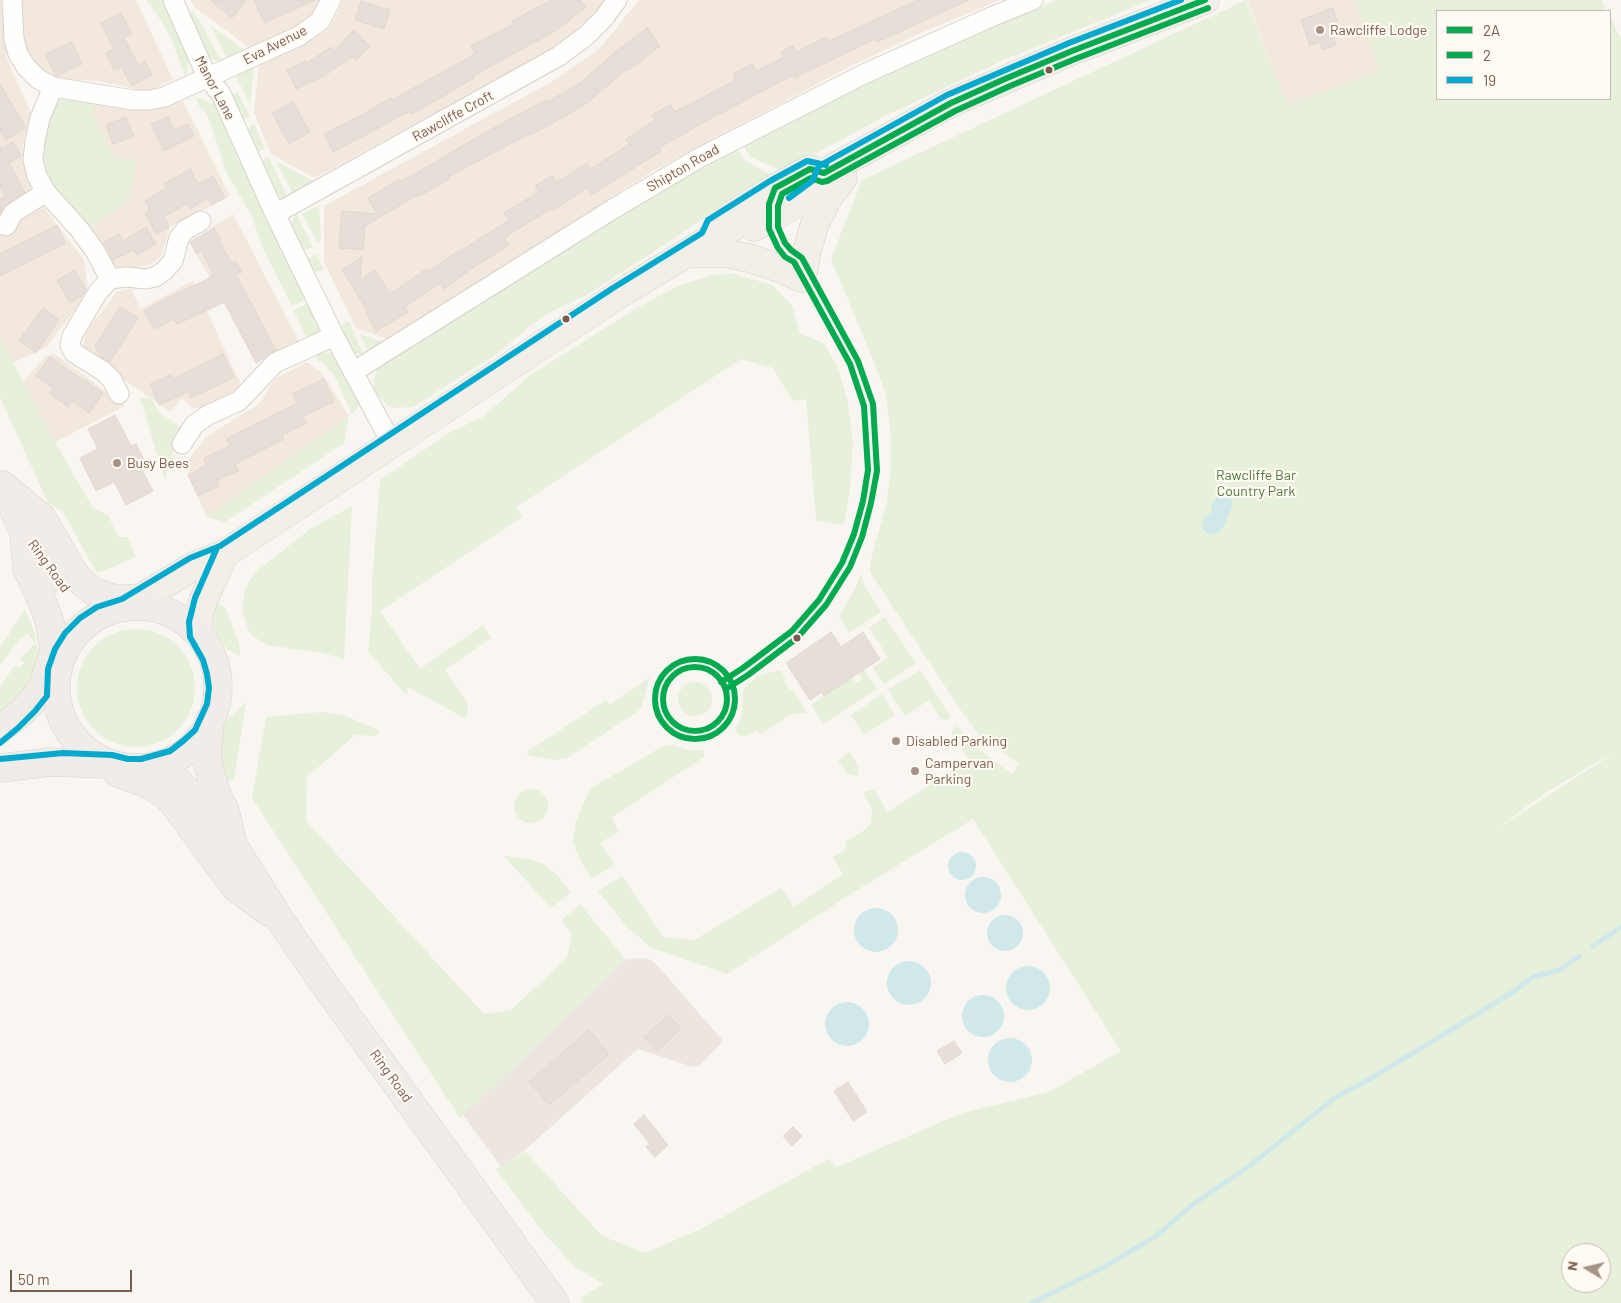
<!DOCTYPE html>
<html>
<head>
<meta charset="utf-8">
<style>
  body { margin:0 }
  #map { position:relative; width:1621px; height:1303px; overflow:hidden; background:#f9f5f0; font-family:Barlow,sans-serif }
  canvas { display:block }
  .legend { position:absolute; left:1436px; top:10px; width:175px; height:90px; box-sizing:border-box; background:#fffaf3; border:1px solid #cabbb1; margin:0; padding:6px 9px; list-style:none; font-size:15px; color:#7a5c4d }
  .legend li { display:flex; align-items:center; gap:10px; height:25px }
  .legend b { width:25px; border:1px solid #cabbb1 }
  .north { position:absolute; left:1561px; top:1243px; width:50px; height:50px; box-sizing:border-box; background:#fffaf3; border:1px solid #cabbb1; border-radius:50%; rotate:279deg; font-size:14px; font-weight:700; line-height:20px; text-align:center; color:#7a5c4d }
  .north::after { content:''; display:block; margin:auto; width:18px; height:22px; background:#a69286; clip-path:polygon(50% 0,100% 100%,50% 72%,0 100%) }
  .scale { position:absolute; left:10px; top:1270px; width:122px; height:22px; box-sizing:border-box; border:2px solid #7a5c4d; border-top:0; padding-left:6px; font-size:15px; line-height:18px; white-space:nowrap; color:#7a5c4d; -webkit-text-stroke:4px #fffaf3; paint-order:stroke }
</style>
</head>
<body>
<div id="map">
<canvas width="1621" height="1303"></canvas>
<ul class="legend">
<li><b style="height:6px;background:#00ab4f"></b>2A</li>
<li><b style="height:6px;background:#00ab4f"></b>2</li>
<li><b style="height:6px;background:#00a9ce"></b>19</li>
</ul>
<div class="north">N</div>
<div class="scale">50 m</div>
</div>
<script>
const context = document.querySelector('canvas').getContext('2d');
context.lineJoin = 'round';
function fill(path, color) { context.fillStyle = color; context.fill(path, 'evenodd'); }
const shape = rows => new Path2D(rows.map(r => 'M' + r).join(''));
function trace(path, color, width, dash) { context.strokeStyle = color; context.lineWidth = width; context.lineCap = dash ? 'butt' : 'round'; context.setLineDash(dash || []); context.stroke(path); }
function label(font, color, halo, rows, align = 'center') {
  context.font = font + ' Barlow,sans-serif'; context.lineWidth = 4.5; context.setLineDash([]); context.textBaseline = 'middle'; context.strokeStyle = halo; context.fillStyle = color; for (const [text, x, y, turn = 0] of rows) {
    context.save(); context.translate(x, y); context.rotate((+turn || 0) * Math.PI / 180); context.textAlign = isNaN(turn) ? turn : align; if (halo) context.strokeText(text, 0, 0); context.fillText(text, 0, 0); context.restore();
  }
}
fill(shape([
  [0,0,1,0,7,59,31,113,22,147,32,192,84,260,88,292,46,348,12,363,0,337],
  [20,0,136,0,173,80,147,91,97,81,60,79,38,71,23,40],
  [191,0,324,0,318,12,298,27,249,47,194,7],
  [343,0,608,0,599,13,575,34,542,55,315,178,271,154,254,113,259,65,306,43,327,30,337,15],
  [639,0,1000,0,918,34,853,65,653,171,388,339,356,328,324,262,324,206,553,81,600,48],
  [1247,0,1355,0,1380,71,1287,106],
  [94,97,150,104,183,101,230,196,170,227,161,257,150,264,130,270,111,265,87,232,129,199,136,160,114,158,92,113],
  [233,214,299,342,256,363,190,242],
  [193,281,241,385,221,400,203,409,192,407,182,398,170,412,151,398,82,352,86,332,117,292,131,288,140,309],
  [55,354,125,406,55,442,23,382,46,356],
  [307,362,322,373,349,416,207,517,188,475,189,459,206,437,259,404,275,379]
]), '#f2e8de');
fill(shape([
  [638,958,649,959,654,962,721,1038,722,1042,699,1066,693,1067,638,1049,525,1150,501,1167,463,1115,626,960]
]), '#ede5e0');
fill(shape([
  [146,0,166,0,187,49,188,69,185,77,172,40,158,16],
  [1057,0,1151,0,1006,59,883,117,782,172,780,170,750,157,742,143,868,79],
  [1246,0,1287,106,1380,71,1355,0,1601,0,1607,11,1437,11,1437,99,1610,99,1610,17,1621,39,1621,1303,583,1303,580,1298,603,1284,575,1267,541,1230,496,1170,525,1151,602,1236,645,1253,699,1230,828,1159,837,1167,962,1113,1049,1092,1121,1051,973,819,854,892,727,974,652,948,627,927,598,891,622,876,663,937,694,940,781,888,794,907,843,874,833,857,845,850,846,841,866,829,871,823,872,809,864,795,866,791,871,790,875,791,888,812,969,760,952,734,953,729,957,726,974,745,1012,774,1019,764,979,735,962,712,870,572,871,560,887,501,891,468,891,437,886,395,874,362,831,259,862,180],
  [1611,754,1611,755,1492,832,1548,791],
  [1571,1253,1601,1253,1601,1283,1571,1283],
  [194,11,222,62,209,58,205,54,189,14],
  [210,25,244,50,231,57,226,56],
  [254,67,250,105,236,76],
  [238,92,250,117,241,120,230,96],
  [55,94,94,97,92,113,114,158,136,160,129,199,87,232,49,183,44,168,42,152],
  [196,98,201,98,211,104,215,101,306,299,292,306,262,247,252,216,227,174,210,122,206,113,199,106],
  [254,124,265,149,256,153,245,131],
  [735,146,745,161,771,175,585,296,552,311,530,326,501,351,413,407,395,408,387,405,377,394,374,387,374,377,377,373,375,368,595,228],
  [269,157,289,200,275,196,259,163],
  [276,161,315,182,293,194],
  [319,205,321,240,318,243,302,214],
  [296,213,313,247,300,252,290,226],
  [316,254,324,270,311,273,304,260],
  [735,274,772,285,792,305,800,334,824,343,838,368,848,403,853,441,850,489,844,525,816,520,806,399,793,401,773,368,741,359,516,507,522,517,380,611,420,669,483,625,491,638,445,670,468,704,466,719,408,687,406,695,368,651,372,611,372,582,380,480,449,433,484,416,529,376,642,305,678,286,713,275],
  [309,303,319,329,318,334,309,342,293,310],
  [349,321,363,355,355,353,348,349,337,328],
  [360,334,383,342,371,350,367,350],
  [0,337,55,442,93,508,108,515,118,537,128,537,136,557,97,573,63,512,48,503,0,397],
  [324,352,330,353,337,360,360,405,352,414,334,375,324,364,318,360,315,354],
  [140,398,151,398,159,412,180,427,165,480],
  [349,416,344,443,225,522,207,517],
  [352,506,344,659,323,653,267,645,250,634,243,614,243,600,246,586,258,570,310,529],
  [861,573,864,584,881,612,849,633,839,616,854,591],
  [216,602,226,609,239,644,240,656,227,649,216,635,213,624],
  [25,609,36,636,35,644,40,652,38,659,34,672,19,701,0,714,0,687,15,665,20,668,24,662,19,660,35,644,28,633,18,641,0,665,0,648],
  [885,617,916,663,884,684,873,668,888,657,869,628],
  '77 688a59 59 0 1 1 118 0a59 59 0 1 1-118 0Z',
  [864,669,877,689,823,724,811,705,852,677,856,683,862,679,858,673],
  [780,670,786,678,783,680,790,690,792,689,807,713,791,714,760,735,756,731,748,736,738,735,735,728,739,723,742,712,743,693,746,686,758,676],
  [920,670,951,717,947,720,941,719,929,700,905,716,888,690],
  [650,677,641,709,567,758,554,760,529,755,527,752,606,700,610,705],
  '678 699a17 17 0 1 1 34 0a17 17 0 1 1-34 0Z',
  [882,694,895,715,864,735,851,715],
  [246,702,234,780,226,783,219,757,221,731,227,720],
  [322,712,346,716,380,731,375,736,355,735,307,777,306,821,484,1014,511,1010,567,958,572,935,562,920,580,904,626,960,460,1118,252,798,266,717],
  [673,745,688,750,704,750,704,757,611,818,619,831,600,843,615,865,591,879,577,853,573,840,576,821,590,789,663,746],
  [850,752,859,767,857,776,848,774,838,761],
  '514 806a17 17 0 1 1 34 0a17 17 0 1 1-34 0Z',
  [504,856,528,859,544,864,559,877,571,892,551,908]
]), '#e7f0db');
fill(shape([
  [1225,494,1230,497,1233,505,1224,526,1219,532,1213,534,1208,534,1202,529,1203,520,1211,512,1212,504,1218,496],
  '948 866a14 14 0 1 1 28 0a14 14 0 1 1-28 0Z',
  '965 895a18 18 0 1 1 36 0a18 18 0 1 1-36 0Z',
  '854 930a22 22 0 1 1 44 0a22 22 0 1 1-44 0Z',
  '987 933a18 18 0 1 1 36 0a18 18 0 1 1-36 0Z',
  '887 983a22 22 0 1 1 44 0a22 22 0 1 1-44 0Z',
  '1006 988a22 22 0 1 1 44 0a22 22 0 1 1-44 0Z',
  '962 1016a21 21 0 1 1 42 0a21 21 0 1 1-42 0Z',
  '825 1024a22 22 0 1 1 44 0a22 22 0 1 1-44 0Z',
  '988 1060a22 22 0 1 1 44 0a22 22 0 1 1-44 0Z'
]), '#d0e8ea');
trace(shape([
  [1593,946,1621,927],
  [1032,1303,1104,1267,1155,1237,1192,1205,1248,1167,1336,1097,1370,1079,1513,992,1533,977,1560,970,1579,956]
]), '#d0e8ea', 5);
const building = shape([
  [210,0,246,0,232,18,210,0],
  [254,0,316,0,264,23,254,0],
  [551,0,580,0,586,7,557,30,473,76,474,78,438,99,412,114,410,111,333,152,324,134,362,115,391,98,392,100,475,54,471,46,514,24,512,21,551,0],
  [918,0,969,0,877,42,875,39,794,78,793,75,706,121,659,148,661,151,591,195,587,188,552,211,550,209,504,238,509,245,471,269,444,289,440,283,405,307,408,312,376,331,365,311,367,310,342,270,362,257,360,280,375,270,390,294,426,269,428,272,458,251,459,252,509,220,504,213,539,192,535,186,552,175,557,182,587,163,591,169,622,149,629,144,626,139,655,120,652,115,670,105,675,112,736,80,733,74,752,64,756,71,784,57,781,52,793,46,796,52,827,37,829,41,918,0],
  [361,1,390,10,384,29,355,20,361,1],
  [1333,8,1339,28,1331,31,1336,45,1323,50,1320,42,1310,46,1301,20,1333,8],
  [121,13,132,34,124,38,138,65,145,61,152,75,132,86,121,67,114,70,106,53,114,49,101,23,121,13],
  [647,28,660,46,629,70,628,68,587,103,562,118,530,135,529,134,448,177,449,179,418,197,417,195,365,226,363,250,339,248,342,211,377,214,368,198,400,179,401,182,479,136,546,100,547,102,580,83,615,52,647,28],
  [354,30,370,46,356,60,352,57,324,76,296,89,287,70,306,61,307,63,331,47,334,51,354,30],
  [72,42,82,64,56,76,45,54,72,42],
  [0,84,26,128,6,140,0,131,0,84],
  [293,102,310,132,289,144,272,113,293,102],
  [126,117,134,136,113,144,106,125,126,117],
  [168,117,174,130,188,124,194,136,164,151,151,124,168,117],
  [13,142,21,156,9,163,25,192,7,204,0,213,0,199,5,196,0,186,0,146,1,149,13,142],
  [190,169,198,184,213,176,225,198,212,205,208,198,190,209,187,203,164,217,169,227,156,234,145,213,150,210,145,201,166,188,164,184,190,169],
  [57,225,66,243,0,276,0,254,57,225],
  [146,227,156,244,137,255,134,250,113,260,104,242,119,234,123,241,146,227],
  [214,228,221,240,219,241,232,263,235,261,242,272,236,275,276,350,256,363,225,302,177,324,174,319,154,329,144,311,165,299,212,277,211,275,213,273,201,251,196,254,190,242,214,228],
  [75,270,86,290,83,295,70,303,57,280,75,270],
  [120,307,138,318,110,362,102,357,95,346,120,307],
  [43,308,59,320,36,353,19,340,43,308],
  [223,354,234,377,191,398,188,392,159,405,150,384,171,375,173,379,223,354],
  [50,357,84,381,85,380,103,393,89,413,72,401,68,407,49,393,53,388,36,376,50,357],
  [324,379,334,402,303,416,307,423,282,435,284,439,235,464,238,471,217,480,219,486,198,496,188,475,207,465,204,458,230,446,226,439,297,403,292,394,324,379],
  [115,415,131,446,136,444,144,460,138,462,153,491,126,505,114,482,96,491,80,458,98,449,88,429,115,415],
  [831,632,841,647,863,632,880,659,824,696,822,692,810,700,786,663,831,632],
  [669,1015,681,1029,657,1051,644,1037,669,1015],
  [589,1030,609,1054,549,1105,529,1082,589,1030],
  [954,1041,962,1053,945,1064,937,1051,954,1041],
  [848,1082,867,1112,853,1121,834,1091,848,1082],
  [644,1115,668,1145,655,1157,646,1147,650,1144,634,1124,644,1115],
  [793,1127,802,1136,792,1146,783,1136,793,1127]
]);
fill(building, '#e6ded7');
trace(building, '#e2d8d2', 1);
const minor = shape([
  [12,0,14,39,18,54,26,67,38,79,53,87,133,100,150,100,164,97,299,36,320,21,331,0],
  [173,0,207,77,221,94,275,214,334,336,392,444],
  [53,87,40,118,35,141,33,160,37,176,46,192,79,229,95,251,110,279],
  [275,214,559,56,586,36,604,18,617,0],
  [6,226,13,213,46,192],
  [353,372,613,209,699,158,864,74,991,17,1033,0],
  [119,394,112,380,103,371,74,353,70,345,72,336,98,292,110,279,126,277,146,279,155,277,164,271,173,261,179,238,185,230,201,221],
  [182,444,194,425,208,415,239,401,275,363,334,336]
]);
const primary = shape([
  [731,215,775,188,810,169,824,173],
  [754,227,770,219,806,197,819,186,824,173,951,103,1072,51,1205,0],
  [688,253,724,253,749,258,782,269,802,278,807,251,814,226,829,196,843,178],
  [126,607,194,566,224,554,618,295,710,239,752,216,757,214,770,219],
  [198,634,199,613,203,601,224,554]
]);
const trunk = shape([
  [2,485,42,518,73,572,83,583,93,591,105,596,116,599,136,599],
  [5,490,24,533,46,558,56,577],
  [24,533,27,568,41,598,50,623,57,670],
  '56 687a81 81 0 1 1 162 0a81 81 0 1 1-162 0Z',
  [210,720,207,750,208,765,217,795,225,811,233,844],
  [0,729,21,713,35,698,44,683,51,661],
  [157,765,169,773,190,794,212,825,233,845,280,920,327,988,555,1303],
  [0,768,50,762,108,764],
  [118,773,146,783,157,789,172,801,236,888,269,912]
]);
trace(minor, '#d7d1cb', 21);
trace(primary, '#dad1cc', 29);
trace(trunk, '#dad1cc', 29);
trace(minor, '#fefefd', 19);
trace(primary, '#f3eee8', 28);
trace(trunk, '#f2ece8', 28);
trace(shape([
  '663 699a32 32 0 1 1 64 0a32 32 0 1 1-64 0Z',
  [721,682,743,668,792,631,819,600,842,563,854,534,863,501,868,470,864,406,850,364,794,262,785,257,778,248,769,229,769,204,775,188,810,169,824,173,951,103,1007,78,1072,51,1205,0]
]), '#00ab4f', 6);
trace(shape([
  '655 699a40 40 0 1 1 80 0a40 40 0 1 1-80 0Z',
  [726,689,748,675,797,638,826,605,850,567,862,537,871,503,877,471,873,404,858,361,802,258,791,250,785,243,778,227,778,206,782,194,811,178,822,182,827,181,955,111,1010,86,1075,59,1208,8]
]), '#00ab4f', 6);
trace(shape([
  [789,198,812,181,819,166,947,95,1069,43,1181,0],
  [0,743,18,728,35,711,47,696,48,669,55,649,65,633,80,618,97,607,122,599,190,558,220,546,613,288,702,233,708,220,770,181,807,161,826,165],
  [0,759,63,753,112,755,128,759,141,759,170,751,183,741,195,730,207,704,209,688,207,674,203,660,190,637,189,622,195,598,216,550]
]), '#00a9ce', 6);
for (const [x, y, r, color] of [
  [1320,30,5,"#a69286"],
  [1049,70,4.5,"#7a5c4d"],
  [566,319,4.5,"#7a5c4d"],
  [117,463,5,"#a69286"],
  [797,638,4.5,"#7a5c4d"],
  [896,741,5,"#a69286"],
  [915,771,5,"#a69286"]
]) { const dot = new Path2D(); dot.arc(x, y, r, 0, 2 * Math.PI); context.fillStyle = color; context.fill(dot); trace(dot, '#fffaf3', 2); }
label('14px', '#7a5c4d', '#fffaf3', [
  ["Rawcliffe Lodge",1330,30],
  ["Busy Bees",127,463],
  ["Disabled Parking",906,741],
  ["Campervan",925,763],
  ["Parking",925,779]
], 'left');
label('14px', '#7a5c4d', '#fffaf3', [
  ["Eva Avenue",275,45,-27],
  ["Manor Lane",215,88,62],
  ["Rawcliffe Croft",453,116,-29],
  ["Shipton Road",683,168,-30],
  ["Ring Road",49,566,54],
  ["Ring Road",391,1076,54]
]);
label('14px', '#537a41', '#fffaf3', [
  ["Rawcliffe Bar",1256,475],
  ["Country Park",1256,491]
]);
</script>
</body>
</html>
